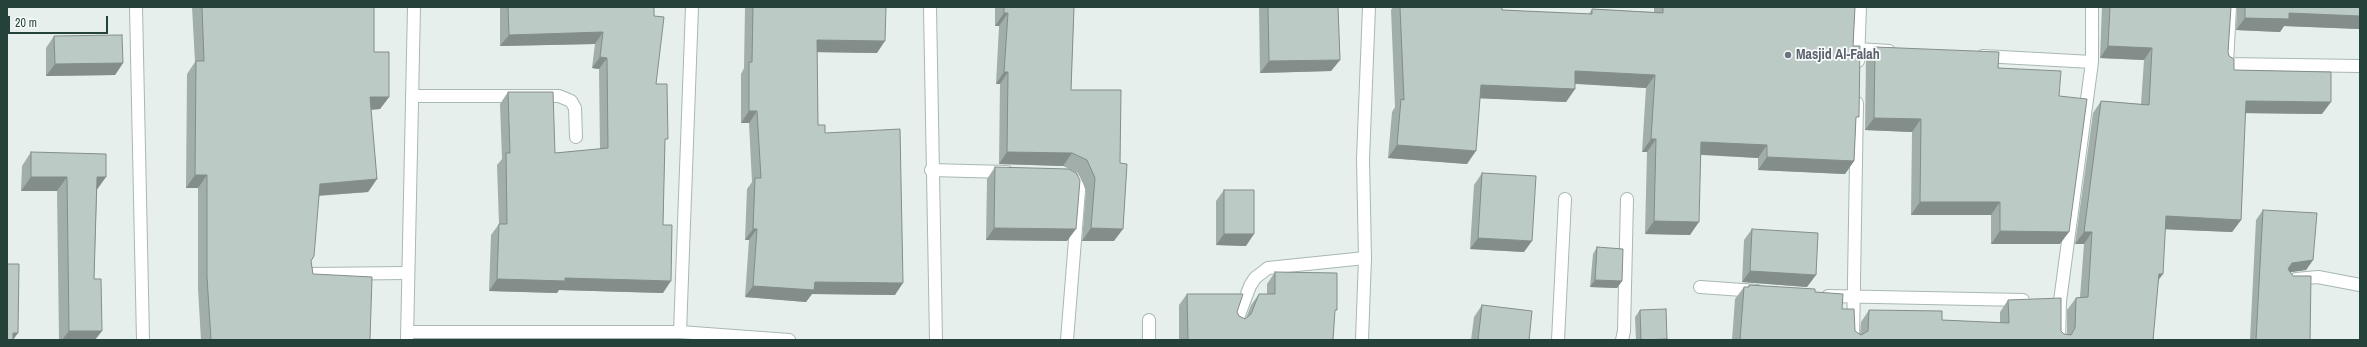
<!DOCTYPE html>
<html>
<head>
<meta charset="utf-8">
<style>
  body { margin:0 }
  #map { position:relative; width:2367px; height:347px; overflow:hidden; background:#e6efeb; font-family:"Archivo Narrow",sans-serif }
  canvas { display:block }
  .frame { position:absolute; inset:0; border:8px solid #24423a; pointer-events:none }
  .scale { position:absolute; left:8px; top:16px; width:100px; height:18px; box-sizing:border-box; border:2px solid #24423a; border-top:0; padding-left:5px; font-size:12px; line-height:14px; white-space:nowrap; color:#24423a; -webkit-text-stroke:3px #f7fbf9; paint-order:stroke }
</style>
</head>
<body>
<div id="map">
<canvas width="2367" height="347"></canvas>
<div class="frame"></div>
<div class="scale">20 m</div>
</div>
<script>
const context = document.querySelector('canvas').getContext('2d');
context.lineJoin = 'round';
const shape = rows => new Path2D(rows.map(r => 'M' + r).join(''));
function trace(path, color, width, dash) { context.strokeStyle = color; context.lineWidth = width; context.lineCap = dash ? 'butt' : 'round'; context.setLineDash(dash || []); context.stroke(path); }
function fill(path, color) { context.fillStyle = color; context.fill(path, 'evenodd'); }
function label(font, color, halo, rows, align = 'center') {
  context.font = font + ' "Archivo Narrow",sans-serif'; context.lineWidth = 3.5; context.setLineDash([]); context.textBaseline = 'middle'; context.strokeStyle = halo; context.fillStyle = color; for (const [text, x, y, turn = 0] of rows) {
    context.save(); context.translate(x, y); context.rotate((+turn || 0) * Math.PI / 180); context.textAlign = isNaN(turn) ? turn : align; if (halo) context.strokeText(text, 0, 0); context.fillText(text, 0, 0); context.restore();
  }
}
const lane = shape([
  [412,96,559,96,571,101,575,108,576,137],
  [310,274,407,273],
  [1236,323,1250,286,1255,278,1268,268,1365,258]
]);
const street = shape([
  [136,7,143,340],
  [930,7,936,340],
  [2230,7,2227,64,2360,66],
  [1858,49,1889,51],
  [1983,56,2092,62],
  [1858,61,1860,7],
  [931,170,1007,172],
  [2296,279,2318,277,2360,285],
  [1700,287,1757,291],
  [1828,296,2023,300],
  [407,332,680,332,789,340],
  [680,332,692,7],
  [407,339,414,7],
  [1067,340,1079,190,1077,182,1072,178],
  [1149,340,1149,320],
  [1362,340,1365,258,1363,159,1369,7],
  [1558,340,1565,199],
  [1622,340,1624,331,1627,199],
  [1853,340,1857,103],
  [2059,340,2060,301,2092,62,2092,7]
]);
trace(lane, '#a8b8b2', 14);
trace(street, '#a8b8b2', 14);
trace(lane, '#fff', 12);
trace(street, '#fff', 12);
fill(shape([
  [192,7,374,7,374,52,389,97,380,109,371,110,377,179,368,192,319,196,311,261,313,274,370,340,201,340,198,289,198,188,186,188,187,74,195,62],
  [500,7,654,7,656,84,665,144,663,225,663,293,559,290,557,293,489,291,491,235,499,224,497,165,502,159,500,104,508,92,555,153,600,149,599,69,592,68,595,44,500,46],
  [745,7,886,7,877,53,817,52,818,125,825,133,895,295,812,294,806,302,745,297,749,240,745,240,747,189,752,182,749,123,741,123,741,74,744,68],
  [995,7,1074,7,1071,90,1114,241,1082,241,1086,190,1078,173,1063,166,999,164,1000,84,996,84,999,26,995,26],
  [1259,7,1338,7,1340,60,1331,71,1260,73],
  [1393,7,1502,7,1502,10,1589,14,1592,9,1654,12,1654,7,1855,7,1853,46,1856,121,1854,161,1845,174,1758,170,1758,158,1701,155,1690,235,1645,234,1647,152,1642,152,1646,88,1575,84,1575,89,1566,102,1480,98,1467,164,1388,158,1392,112,1395,107,1391,10],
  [2102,7,2231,7,2228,52,2234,70,2322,114,2245,113,2241,220,2232,232,2165,229,2158,281,2153,340,1732,340,1735,299,1744,287,1748,287,1749,285,1815,292,1842,309,1855,331,1860,335,1861,322,1869,310,1942,320,2000,323,2000,312,2008,300,2061,331,2064,334,2067,335,2067,310,2076,298,2080,297,2084,244,2075,244,2093,113,2101,101,2141,104,2144,60,2100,58],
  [2237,7,2360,7,2360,29,2284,26,2280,32,2236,30],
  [54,36,123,63,115,75,46,76,46,48],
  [1875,47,1998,68,2059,96,2060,244,1991,244,1991,215,1911,215,1912,132,1865,130,1866,59],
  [31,152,97,190,94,279,95,340,59,340,57,191,21,191,22,166],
  [995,167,1067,241,986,240,987,179],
  [1482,173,1524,252,1470,249,1474,185],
  [1224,190,1246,246,1216,245,1216,201],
  [2263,210,2313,260,2306,270,2290,272,2310,340,2250,340,2256,220],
  [1752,229,1807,287,1742,282,1744,240],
  [1597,247,1622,281,1617,288,1590,287,1593,254],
  [1275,272,1334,313,1333,340,1179,340,1179,305,1187,294,1237,312,1239,316,1245,319,1246,318,1251,305,1259,294,1267,294,1267,284],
  [1482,305,1529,340,1471,340,1474,317],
  [1640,310,1666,340,1636,340,1635,317]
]), '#a1aea9');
fill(shape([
  [1996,7,2042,7,2041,8],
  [1004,13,1008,13,999,26,995,26],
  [2289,13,2360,16,2360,29,2284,26,2280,32,2236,30,2245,18],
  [603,32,595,44,500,46,509,35],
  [817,40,885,41,877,53,809,52],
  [2108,46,2152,48,2144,60,2100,58],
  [600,57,607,58,599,69,592,68],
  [1340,60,1331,71,1260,73,1269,61],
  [123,63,115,75,46,76,55,64],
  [1575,71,1655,75,1646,88,1566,83],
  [1004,72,1008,72,1000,84,996,84],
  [1481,85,1575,89,1566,102,1472,98],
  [370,97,389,97,380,109,361,110],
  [2246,101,2331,102,2322,114,2237,113],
  [749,111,757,111,749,123,741,123],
  [1874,118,1921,119,1912,132,1865,130],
  [1651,139,1656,139,1647,152,1642,152],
  [1701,142,1767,145,1758,158,1692,154],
  [1397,145,1476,151,1467,164,1388,158],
  [1007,152,1072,153,1063,166,999,164],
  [1767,157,1854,161,1845,174,1758,170],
  [195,175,207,175,198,188,186,188],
  [31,177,67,177,57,191,21,191],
  [97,177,106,177,96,191],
  [377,179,368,192,311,196,320,184],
  [1920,202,2000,202,1991,215,1911,215],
  [2166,216,2241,220,2232,232,2158,229],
  [1654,221,1699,222,1690,235,1645,234],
  [994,228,1076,229,1067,241,986,240],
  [1091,228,1123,229,1114,241,1082,241],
  [753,229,757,229,749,240,745,240],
  [2000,231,2069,232,2060,244,1991,244],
  [2084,232,2092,232,2084,244,2075,244],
  [1224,234,1254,234,1246,246,1216,245],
  [1478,238,1532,241,1524,252,1470,249],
  [2313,260,2306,270,2285,273,2292,263],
  [1750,271,1816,275,1807,287,1742,282],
  [2159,274,2163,274,2154,286],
  [565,278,671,281,663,293,559,290,557,293,489,291,497,279],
  [1595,280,1622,281,1617,288,1590,287],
  [815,282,903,283,895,295,812,294,806,302,745,297,753,286],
  [69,331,102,331,95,340,62,340],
  [13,333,18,333,13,340],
  [1667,339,1666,340,1641,340]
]), '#838d89');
const building = shape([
  [202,7,374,7,374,52,389,52,389,97,370,97,377,179,320,184,314,256,311,261,313,274,372,277,370,340,211,340,207,277,207,175,195,175,196,61,204,61,202,7],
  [508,7,654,7,654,16,664,17,656,84,667,84,668,139,665,139,663,225,672,225,671,281,565,278,565,281,497,279,499,224,507,224,506,153,510,153,508,92,553,92,555,153,608,148,607,58,600,57,603,32,509,35,508,7],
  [753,7,886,7,885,41,817,40,818,125,825,125,825,133,900,129,903,283,815,282,814,290,753,286,757,229,753,229,755,178,761,178,757,111,749,111,749,62,752,62,753,7],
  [1004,7,1074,7,1071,90,1121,90,1120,163,1127,164,1123,229,1091,228,1095,178,1087,160,1072,153,1007,152,1008,72,1004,72,1008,13,1004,13,1004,7],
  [1268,7,1338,7,1340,60,1269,61,1268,7],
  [1400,7,1502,7,1502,10,1592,14,1592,9,1663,13,1663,7,1855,7,1853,46,1860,46,1859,117,1856,117,1854,161,1767,157,1767,145,1701,142,1699,222,1654,221,1656,139,1651,139,1655,75,1575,71,1575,89,1481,85,1476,151,1397,145,1401,99,1404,100,1400,7],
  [2110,7,2231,7,2228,52,2229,56,2234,59,2234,70,2331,72,2331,102,2246,101,2241,220,2166,216,2163,274,2159,274,2153,340,1740,340,1744,287,1749,287,1749,285,1815,289,1815,292,1843,294,1842,309,1854,309,1855,331,1861,335,1868,331,1869,310,1942,311,1942,320,2009,323,2008,300,2061,298,2061,331,2064,334,2071,335,2075,328,2076,298,2088,297,2092,232,2084,232,2101,101,2149,105,2152,48,2108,46,2110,7],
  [2245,7,2360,7,2360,16,2289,13,2289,19,2245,18,2245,7],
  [122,35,123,63,55,64,54,36,122,35],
  [1875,47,1999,52,1998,68,2061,71,2059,96,2087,99,2069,232,2000,231,2000,202,1920,202,1921,119,1874,118,1875,47],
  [31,152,106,154,106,177,97,177,94,279,101,279,102,331,69,331,67,177,31,177,31,152],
  [995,167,1069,169,1076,173,1080,180,1076,229,994,228,995,167],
  [1482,173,1536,176,1532,241,1478,238,1482,173],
  [1224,190,1254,190,1254,234,1224,234,1224,190],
  [2263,210,2317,213,2313,260,2292,263,2288,269,2293,276,2311,276,2310,340,2256,340,2263,210],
  [1752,229,1818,233,1816,275,1750,271,1752,229],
  [1597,247,1623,249,1622,281,1595,280,1597,247],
  [7,264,19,264,18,333,13,333,13,340,7,340,7,264],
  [1275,272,1337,273,1337,310,1335,310,1333,340,1188,340,1187,294,1243,294,1237,312,1239,316,1245,319,1251,314,1259,294,1275,294,1275,272],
  [1482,305,1532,311,1529,340,1478,340,1482,305],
  [1666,309,1667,339,1641,340,1640,310,1666,309]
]);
fill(building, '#bbcac4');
trace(building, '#838d89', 1);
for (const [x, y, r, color] of [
  [1788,55,4,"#6b7280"]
]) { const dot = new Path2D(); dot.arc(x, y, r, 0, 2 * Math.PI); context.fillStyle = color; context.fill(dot); trace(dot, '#f7fbf9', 1.5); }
label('bold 14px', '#5b616d', '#f7fbf9', [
  ["Masjid Al-Falah",1796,55]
], 'left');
</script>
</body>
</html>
